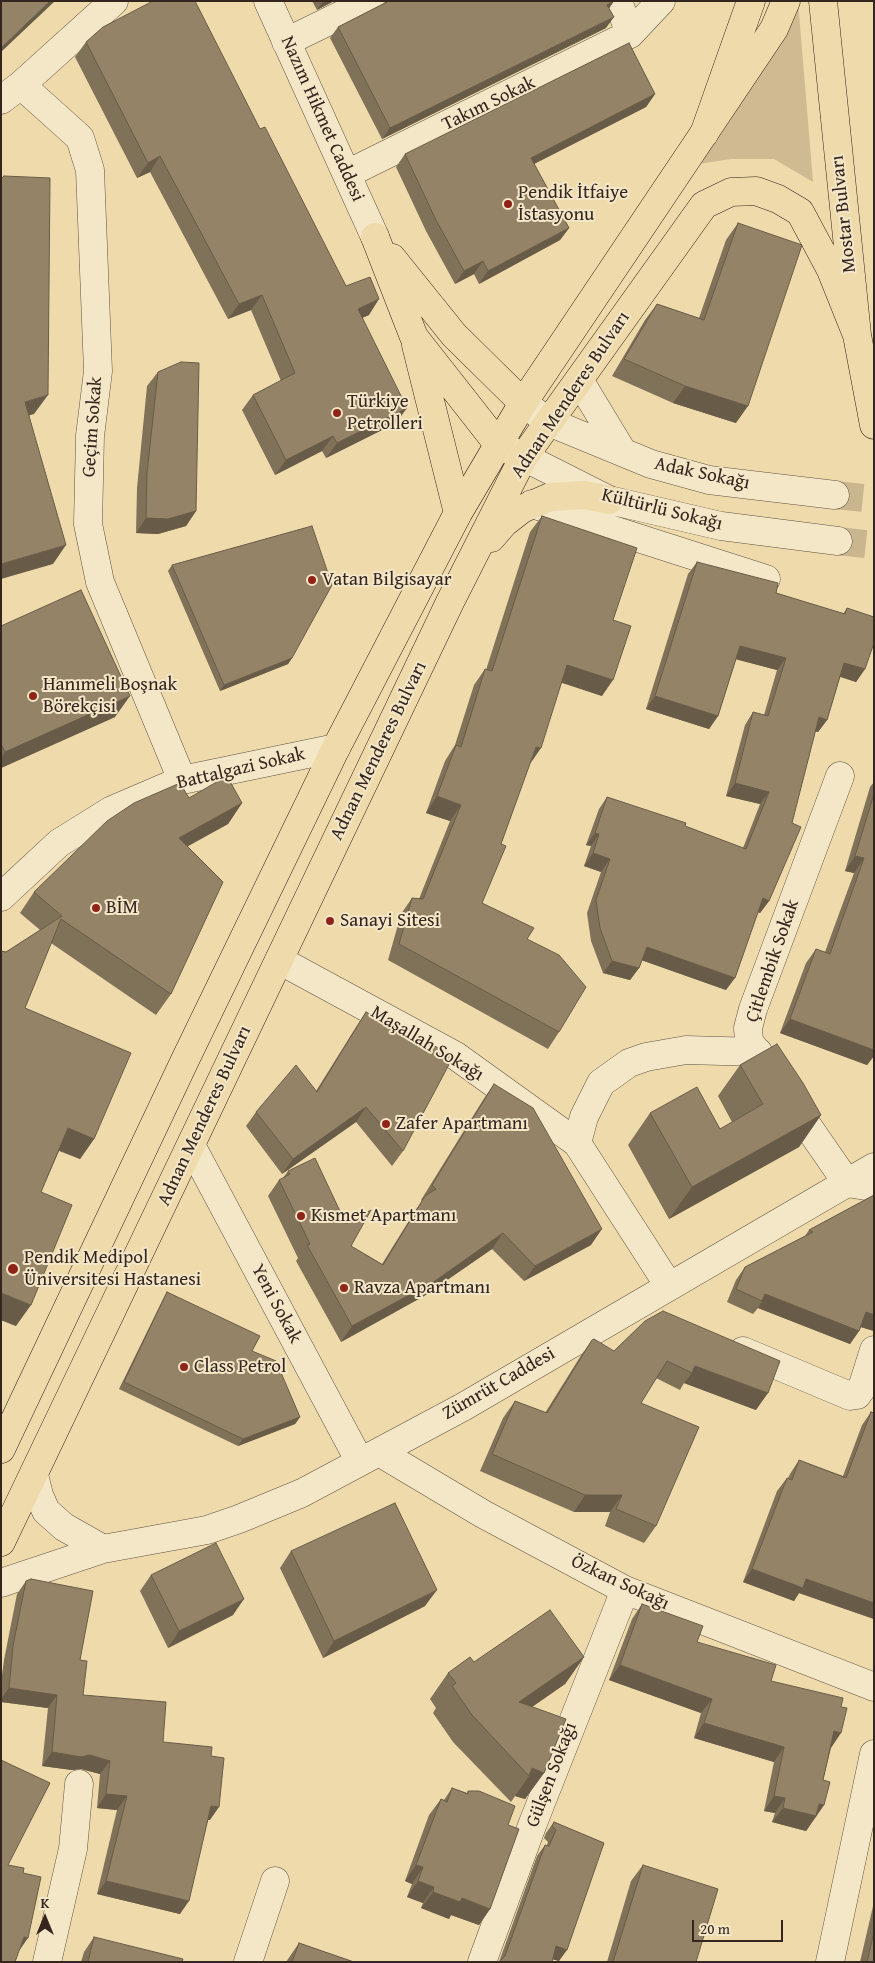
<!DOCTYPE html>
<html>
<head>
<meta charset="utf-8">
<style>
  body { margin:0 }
  #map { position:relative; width:875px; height:1963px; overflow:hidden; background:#eedaaa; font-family:"Gentium Book Plus",serif }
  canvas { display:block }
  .frame { position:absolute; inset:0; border:2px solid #34251f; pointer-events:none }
  .north { position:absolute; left:20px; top:1893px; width:50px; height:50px; -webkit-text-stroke:4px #f4e7c8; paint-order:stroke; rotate:0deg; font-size:14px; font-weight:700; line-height:20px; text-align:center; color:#34251f }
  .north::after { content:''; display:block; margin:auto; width:18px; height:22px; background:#34251f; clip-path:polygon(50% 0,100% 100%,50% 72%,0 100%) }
  .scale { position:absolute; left:692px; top:1920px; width:91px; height:22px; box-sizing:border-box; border:2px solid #34251f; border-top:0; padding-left:6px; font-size:15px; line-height:18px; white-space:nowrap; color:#34251f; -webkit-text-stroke:4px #f4e7c8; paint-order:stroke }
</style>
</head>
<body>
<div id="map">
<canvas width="875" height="1963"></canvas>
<div class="frame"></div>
<div class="north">K</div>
<div class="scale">20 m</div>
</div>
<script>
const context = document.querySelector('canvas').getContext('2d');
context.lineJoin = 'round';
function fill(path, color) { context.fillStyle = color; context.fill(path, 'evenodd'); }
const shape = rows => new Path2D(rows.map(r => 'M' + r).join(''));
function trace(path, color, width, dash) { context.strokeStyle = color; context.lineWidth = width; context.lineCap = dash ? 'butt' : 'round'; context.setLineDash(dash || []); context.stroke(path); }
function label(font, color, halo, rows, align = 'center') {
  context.font = font + ' "Gentium Book Plus",serif'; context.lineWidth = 4; context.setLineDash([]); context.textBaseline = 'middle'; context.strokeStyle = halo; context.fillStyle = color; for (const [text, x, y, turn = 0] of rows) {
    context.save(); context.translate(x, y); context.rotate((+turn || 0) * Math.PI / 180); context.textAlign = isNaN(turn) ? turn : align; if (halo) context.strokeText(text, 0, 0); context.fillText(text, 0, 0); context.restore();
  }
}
fill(shape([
  [798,1,813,182,774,159,731,159,692,165]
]), '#cebb92');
trace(shape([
  [835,495,874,499],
  [838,541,874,545]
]), '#c9b68e', 28, [28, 14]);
const minor = shape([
  [268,1,375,237],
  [618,1,630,34],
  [286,42,370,1],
  [21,85,80,138,90,170,98,371,90,436,88,524,100,582,182,780],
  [1,100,21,85,114,1],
  [347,174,630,34,661,1],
  [579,380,622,451],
  [523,403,549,422,651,464,709,480,835,495],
  [504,447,609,500,721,526,838,541],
  [532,504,766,579],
  [840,776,753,1009,748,1028,749,1041,847,1183,866,1186],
  [1,897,59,843,112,810,182,780,336,748],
  [279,960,456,1056,577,1143,669,1286],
  [577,1143,584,1117,601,1083,629,1063,646,1057,686,1050,758,1052],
  [192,1147,360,1462],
  [743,1351,850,1396,857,1395,862,1388,874,1350],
  [379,1452,483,1514,625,1590,874,1687],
  [34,1475,39,1495,46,1511,64,1527,103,1549],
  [1,1583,103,1549,207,1530,239,1519,302,1493,463,1407,874,1167],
  [47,1962,73,1849,79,1784],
  [248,1962,275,1881],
  [482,1962,533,1823,625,1590],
  [830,1962,874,1754]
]);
const major = shape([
  [823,1,857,335,874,425],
  [375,237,414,337,498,444],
  [392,258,454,335,523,403],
  [416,345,458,513],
  [491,538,504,523,522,509,550,497,585,495,609,500],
  [1,1449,186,1058,336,748,458,513,523,403,774,29,786,1],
  [1,1542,450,602,523,458,704,205,731,192,756,191,778,199,800,212,831,270,857,335]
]);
const highway = shape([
  [704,134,751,1]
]);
trace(minor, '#625242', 29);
trace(major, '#34251f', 29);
trace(highway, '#34251f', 29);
trace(minor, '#f4e7c8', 28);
trace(major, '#eedaaa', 28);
trace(highway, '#eedaaa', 28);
fill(shape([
  [312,1,334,1,317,10],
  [385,1,614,1,609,8,606,28,382,139,330,38,338,27,385,3],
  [86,42,260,129,346,286,369,315,362,318,396,423,326,458,322,451,275,475,242,410,253,395,281,381,251,310,228,319,150,172,137,178,75,57],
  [655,94,646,107,534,164,569,228,560,240,479,284,474,274,455,284,426,231,396,167,405,154],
  [738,223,736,423,673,403,612,376,645,320,657,304,699,318,726,240],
  [158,372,196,511,186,526,158,534,136,533,137,488,147,386],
  [542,516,613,620,602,696,562,682,529,764,501,844,482,903,527,939,559,1032,548,1049,388,960,401,914,412,898,419,899,450,821,426,813,445,761,455,745,474,685,485,669,486,670,530,532],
  [697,562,776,593,843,614,847,608,865,669,856,682,840,677,827,720,818,732,815,731,769,901,760,913,758,912,726,990,642,960,639,968,630,980,603,973,591,941,587,913,601,872,584,866,591,846,586,845,599,809,607,797,743,848,760,804,726,796,745,725,753,712,764,715,777,670,736,659,718,716,709,729,646,709,688,574],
  [172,565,292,658,288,664,220,691,168,571],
  [1,626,115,717,1,768],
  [874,782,874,1056,867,1065,780,1033,806,963,816,949,825,952,854,873,845,871,870,787],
  [189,798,242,803,228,824,187,846,171,994,156,1015,51,943,25,1008,94,1139,80,1159,59,1151,41,1192,16,1326,1,1320,1,951,6,952,40,930,20,913,34,892],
  [366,1012,403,1151,392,1166,356,1122,282,1174,246,1126,256,1112,316,1091,356,1027],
  [740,1065,821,1115,799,1147,669,1219,628,1145,650,1113,720,1129,732,1122,718,1096],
  [494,1084,591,1245,524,1281,492,1249,424,1296,341,1342,296,1261,298,1258,268,1196,279,1180,283,1178,288,1171,351,1246,382,1264,415,1211,422,1201,421,1200,483,1100],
  [874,1195,874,1331,861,1327,859,1331,850,1344,758,1308,753,1314,727,1302,736,1280,745,1267,805,1236,809,1230],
  [167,1292,252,1351,300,1417,295,1424,238,1446,119,1389,163,1299],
  [645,1321,756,1410,684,1383,680,1390,656,1378,641,1403,656,1526,644,1543,605,1526,610,1512,574,1512,480,1471,503,1418,515,1401,545,1413,580,1357,592,1340,614,1351],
  [871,1412,874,1413,874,1619,799,1593,794,1601,743,1582,777,1491,787,1478,788,1478,790,1474,799,1460,843,1476,862,1425],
  [291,1551,425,1606,323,1658,280,1568],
  [151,1575,233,1615,168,1648,140,1591],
  [26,1581,80,1660,83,1695,163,1742,211,1756,210,1820,208,1820,180,1914,97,1894,117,1810,97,1808,100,1774,81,1769,72,1770,42,1766,48,1708,1,1702,1,1683,4,1660,17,1594],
  [642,1604,697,1642,771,1681,831,1748,823,1780,824,1805,806,1831,772,1822,775,1813,764,1811,774,1762,694,1738,701,1713,609,1680,632,1619],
  [584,1657,565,1684,532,1707,544,1773,525,1799,515,1796,511,1802,453,1742,433,1713,436,1708,430,1699,448,1673,474,1662],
  [452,1788,467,1793,468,1791,508,1825,490,1909,479,1925,451,1915,449,1919,421,1908,423,1903,407,1897,412,1884,405,1881,429,1815,441,1799,444,1800],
  [554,1822,604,1843,559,1961,552,1959,552,1962,499,1962,537,1856,545,1845,547,1845,548,1842,544,1838,546,1833],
  [643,1865,696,1962,607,1962,631,1881],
  [874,1902,874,1962,860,1962],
  [94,1937,182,1962,81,1962,84,1952],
  [299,1943,354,1962,286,1962]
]), '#807159');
fill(shape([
  [50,1,55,1,1,52,1,48],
  [323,1,334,1,317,10],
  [614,1,606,13,607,5],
  [614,17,606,28,382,139,390,128],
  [655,94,646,107,522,170,531,158],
  [160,156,150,172,137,178,148,163],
  [569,228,560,240,479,284,488,271],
  [483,261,474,274,455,284,464,271],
  [262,295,251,310,228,319,239,304],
  [379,299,369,315,347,324,358,309],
  [685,386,748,406,736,423,673,403],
  [48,395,34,414,11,421,25,402],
  [407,408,396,423,326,458,337,443],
  [333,436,322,451,275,475,286,460],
  [196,511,186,526,158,534,136,533,146,518],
  [66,545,53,564,1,579,1,564],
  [740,646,786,658,777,670,731,658],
  [292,658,288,664,220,691,224,685],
  [844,663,865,669,856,682,836,675],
  [567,665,613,680,602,696,556,681],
  [130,696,115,717,1,768,1,758,5,752],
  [655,696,718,716,709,729,646,709],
  [819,717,827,720,818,732,810,730],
  [536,747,541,748,530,764],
  [735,783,769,792,760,804,726,796],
  [437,796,461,805,450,821,426,813],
  [242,803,228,824,165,859,179,838],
  [595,833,599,834,591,846,586,845],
  [593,853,610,859,601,872,584,866],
  [855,856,864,858,854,873,845,871],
  [763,898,769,901,760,913,754,911],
  [647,947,735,978,726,990,638,959],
  [612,961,639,968,630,980,603,973],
  [790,1019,874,1050,874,1056,867,1065,780,1033],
  [366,1107,356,1122,282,1174,293,1159],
  [821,1115,799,1147,669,1219,692,1187],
  [68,1128,94,1139,80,1159,54,1148],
  [602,1229,591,1245,524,1281,535,1266],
  [503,1233,492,1249,424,1296,341,1342,352,1326],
  [1,1293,31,1305,16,1326,1,1320],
  [765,1294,859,1331,850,1344,758,1308,762,1301],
  [866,1312,874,1315,874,1331,857,1326],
  [695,1366,768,1393,756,1410,684,1383,692,1373],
  [300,1417,295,1424,238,1446,243,1439],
  [585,1495,622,1495,610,1512,574,1512],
  [752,1569,806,1579,874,1603,874,1619,799,1593,794,1601,743,1582],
  [437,1590,425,1606,323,1658,334,1641],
  [244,1599,233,1615,168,1648,179,1631],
  [584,1657,565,1684,500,1729,519,1702],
  [620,1665,712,1699,701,1713,609,1680],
  [9,1688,57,1695,48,1708,1,1702,1,1699],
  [704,1723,784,1747,774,1762,694,1738],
  [834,1731,841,1733,831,1748,824,1746],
  [52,1752,90,1755,110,1761,100,1774,81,1769,72,1770,42,1766],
  [532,1768,544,1773,525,1799,515,1796,529,1776],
  [106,1794,127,1796,117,1810,97,1808],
  [774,1796,785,1798,775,1813,764,1811],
  [819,1804,824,1805,806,1831,772,1822,783,1808],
  [211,1806,219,1807,210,1820,202,1820],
  [416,1865,423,1867,412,1884,405,1881],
  [106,1881,189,1901,180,1914,97,1894],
  [418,1881,434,1887,423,1903,407,1897],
  [433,1892,462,1898,490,1909,479,1925,451,1915,449,1919,421,1908],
  [24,1937,28,1938,19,1951],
  [556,1946,567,1950,559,1961,548,1958]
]), '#685c48');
const building = shape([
  [1,1,50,1,1,48,1,1],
  [153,1,195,1,260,129,265,127,346,286,370,277,379,299,358,309,407,408,337,443,333,436,286,460,253,395,295,373,262,295,239,304,160,156,148,163,86,42,103,27,153,1],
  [388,1,614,1,607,5,614,17,390,128,338,27,385,3,388,1],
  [629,43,655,94,531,158,569,228,488,271,483,261,464,271,435,218,405,154,629,43],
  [4,176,50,178,48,395,25,402,66,545,1,564,1,179,4,176],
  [738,223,802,245,748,406,685,386,624,359,657,304,704,320,738,223],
  [181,362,199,363,196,511,168,519,146,518,147,473,158,372,181,362],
  [542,516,637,548,613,620,631,626,613,680,567,665,541,748,536,747,501,844,506,846,482,903,534,928,527,939,559,955,586,987,559,1032,399,944,412,898,423,899,461,805,437,796,456,745,461,747,485,669,492,671,542,516],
  [312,526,332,585,292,658,224,685,172,565,312,526],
  [697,562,778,583,776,593,845,614,847,608,874,617,874,643,865,669,844,663,827,720,819,717,792,823,801,827,769,901,763,898,735,978,647,947,639,968,612,961,600,928,596,900,610,859,593,853,599,834,595,833,607,797,686,823,685,826,746,849,769,792,735,783,753,712,768,716,786,658,740,646,718,716,655,696,697,562],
  [81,590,130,696,5,752,1,744,1,626,81,590],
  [227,776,242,803,179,838,223,882,171,994,61,919,25,1008,131,1053,94,1139,68,1128,41,1192,72,1205,31,1305,1,1293,1,951,6,952,62,916,34,892,107,821,134,803,180,783,189,798,227,776],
  [874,794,874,1050,790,1019,816,949,830,954,864,858,855,856,874,794],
  [366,1012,411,1036,413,1033,453,1057,403,1151,366,1107,293,1159,256,1112,296,1065,317,1092,366,1012],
  [777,1044,803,1083,821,1115,692,1187,650,1113,697,1087,720,1129,763,1104,740,1065,777,1044],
  [494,1084,533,1108,602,1229,535,1266,503,1233,435,1281,352,1326,307,1245,310,1244,279,1180,290,1174,288,1171,315,1158,346,1224,371,1210,351,1246,383,1265,425,1196,436,1189,432,1185,494,1084],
  [874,1195,874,1315,866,1312,859,1331,765,1294,762,1301,736,1289,745,1267,813,1232,809,1230,874,1195],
  [167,1292,260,1336,252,1351,276,1361,300,1417,243,1439,124,1382,167,1292],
  [663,1311,780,1361,768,1393,695,1366,692,1373,667,1361,641,1403,699,1427,656,1526,616,1509,622,1495,585,1495,492,1454,515,1401,547,1413,592,1340,594,1339,614,1351,645,1321,663,1311],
  [871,1412,874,1413,874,1603,806,1579,803,1588,752,1569,787,1478,792,1480,799,1460,846,1478,871,1412],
  [395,1503,437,1590,334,1641,291,1551,395,1503],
  [216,1543,244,1599,179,1631,151,1575,216,1543],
  [31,1579,93,1591,80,1660,87,1661,83,1695,166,1702,163,1742,212,1747,211,1756,224,1758,219,1807,211,1806,189,1901,106,1881,127,1796,106,1794,110,1761,90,1755,81,1757,52,1752,57,1695,9,1688,13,1646,26,1581,31,1579],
  [642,1604,703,1626,697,1642,776,1665,771,1681,843,1698,841,1707,847,1708,841,1733,834,1731,823,1780,830,1782,824,1805,819,1804,816,1816,783,1808,785,1798,774,1796,784,1747,704,1723,712,1699,620,1665,642,1604],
  [550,1610,584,1657,519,1702,566,1719,544,1773,532,1768,529,1776,472,1715,452,1686,456,1683,448,1673,470,1657,474,1662,550,1610],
  [1,1760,50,1783,8,1865,24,1868,23,1873,41,1877,28,1938,24,1937,15,1962,1,1962,1,1760],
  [452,1788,468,1794,468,1791,479,1791,515,1806,508,1825,519,1829,490,1909,462,1898,460,1902,433,1892,434,1887,418,1881,423,1867,416,1865,441,1799,447,1802,452,1788],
  [554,1822,604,1843,567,1950,556,1946,552,1962,499,1962,505,1956,545,1845,549,1846,556,1830,552,1826,554,1822],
  [643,1865,718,1889,696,1962,613,1962,643,1865],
  [874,1932,874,1962,867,1962,874,1932],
  [94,1937,183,1959,182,1962,88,1962,94,1937],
  [299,1943,354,1962,292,1962,299,1943]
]);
fill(building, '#958367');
trace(building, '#685c48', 1);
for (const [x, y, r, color] of [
  [508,204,5,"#8f2418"],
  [337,413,5,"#8f2418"],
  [312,580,5,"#8f2418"],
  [33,696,5,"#8f2418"],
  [96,908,5,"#8f2418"],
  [330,921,5,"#8f2418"],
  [386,1124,5,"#8f2418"],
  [301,1216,5,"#8f2418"],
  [13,1269,6,"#8f2418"],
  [344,1288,5,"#8f2418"],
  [184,1367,5,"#8f2418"]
]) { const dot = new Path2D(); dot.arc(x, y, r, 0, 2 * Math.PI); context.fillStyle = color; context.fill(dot); trace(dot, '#f4e7c8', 2); }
label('19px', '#34251f', '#f4e7c8', [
  ["Takım Sokak",489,104,-26],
  ["Nazım Hikmet Caddesi",322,119,66],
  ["Mostar Bulvarı",844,214,-96],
  ["Adnan Menderes Bulvarı",571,395,-56],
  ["Geçim Sokak",93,427,-86],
  ["Adak Sokağı",702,474,12],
  ["Kültürlü Sokağı",662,510,14],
  ["Adnan Menderes Bulvarı",379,751,-64],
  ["Battalgazi Sokak",241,769,-13],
  ["Çitlembik Sokak",773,961,-71],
  ["Maşallah Sokağı",427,1044,31],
  ["Adnan Menderes Bulvarı",205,1116,-65],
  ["Yeni Sokak",276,1304,62],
  ["Zümrüt Caddesi",499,1384,-30],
  ["Özkan Sokağı",620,1583,25],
  ["Gülşen Sokağı",552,1775,-69]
]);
label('19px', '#34251f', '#f4e7c8', [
  ["Pendik İtfaiye",518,193],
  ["İstasyonu",518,215],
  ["Türkiye",347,402],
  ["Petrolleri",347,424],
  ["Vatan Bilgisayar",322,580],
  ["Hanımeli Boşnak",43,685],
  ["Börekçisi",43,707],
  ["BİM",106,908],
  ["Sanayi Sitesi",340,921],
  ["Zafer Apartmanı",396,1124],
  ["Kısmet Apartmanı",311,1216],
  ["Pendik Medipol",24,1258],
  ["Üniversitesi Hastanesi",24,1280],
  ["Ravza Apartmanı",354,1288],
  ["Class Petrol",194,1367]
], 'left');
</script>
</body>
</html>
